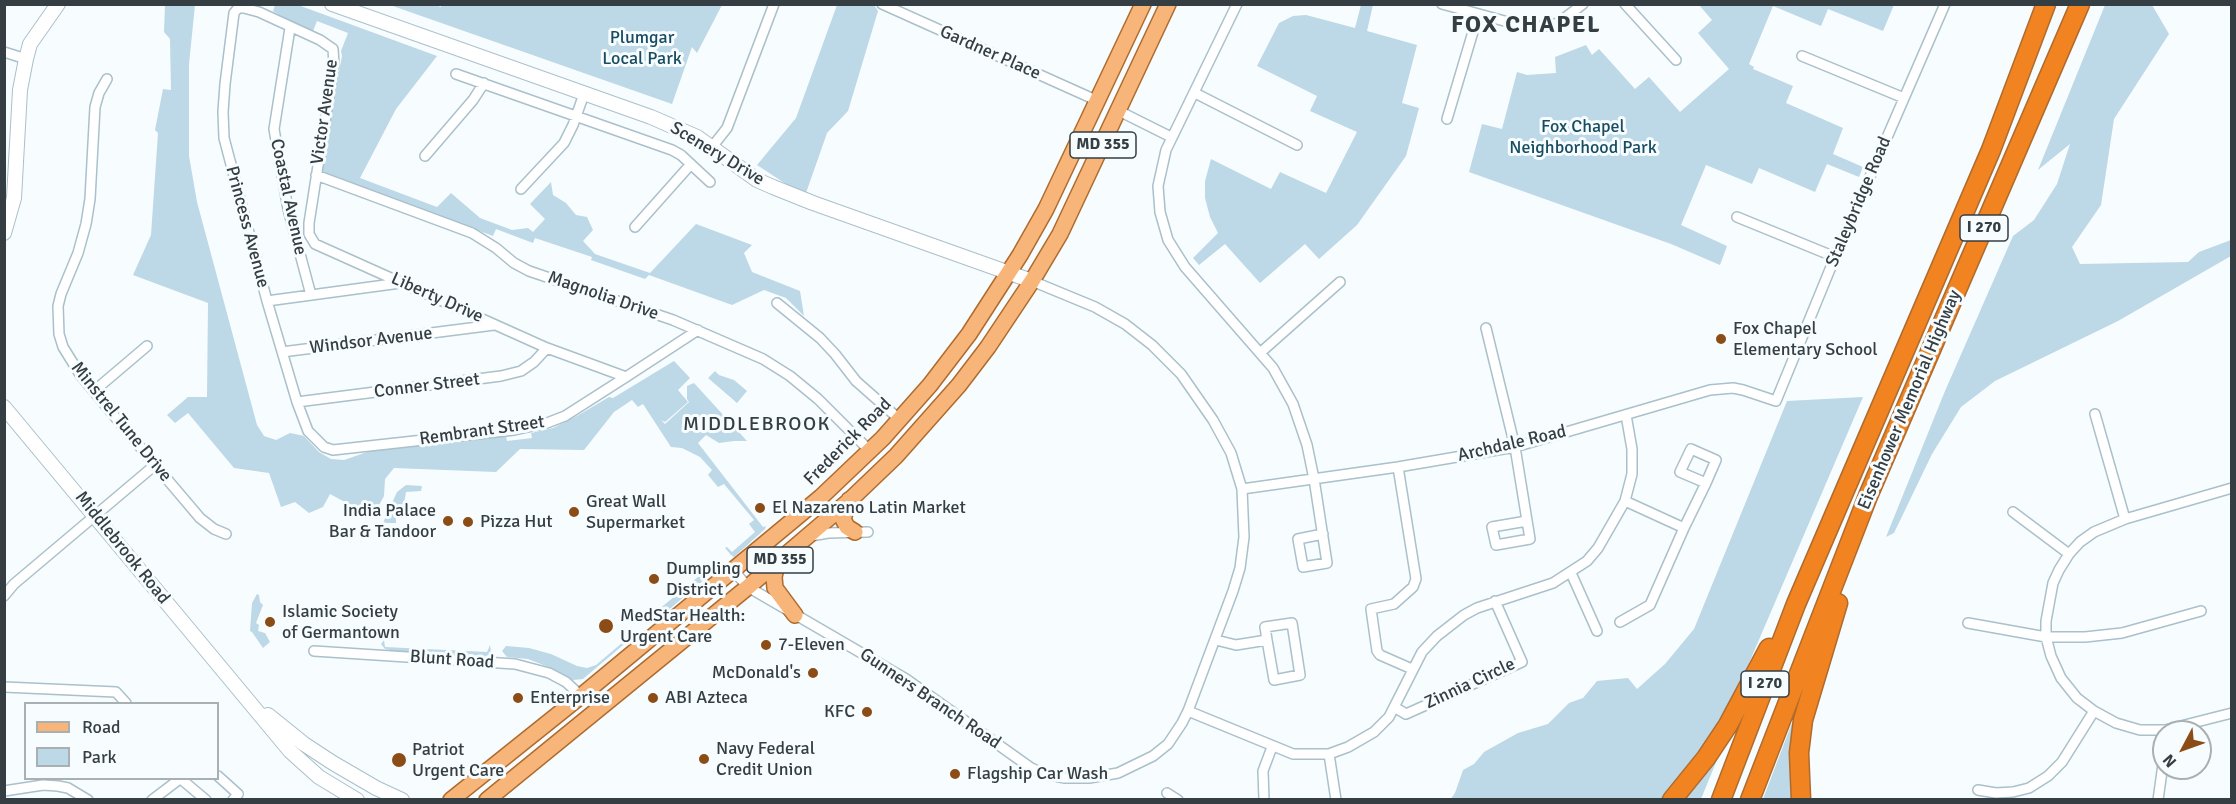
<!DOCTYPE html>
<html>
<head>
<meta charset="utf-8">
<style>
  body { margin:0 }
  #map { position:relative; width:2236px; height:804px; overflow:hidden; background:#f7fcfe; font-family:Signika,sans-serif }
  canvas { display:block }
  .frame { position:absolute; inset:0; border:6px solid #353e43; pointer-events:none }
  .legend { position:absolute; left:24px; top:702px; width:195px; height:78px; box-sizing:border-box; background:#f7fcfe; border:2px solid #a9b0b3; margin:0; padding:8px 10px; list-style:none; font-size:18px; color:#353e43 }
  .legend li { display:flex; align-items:center; gap:12px; height:30px }
  .legend b { width:30px; border:2px solid #a9b0b3 }
  .north { position:absolute; left:2152px; top:720px; width:60px; height:60px; box-sizing:border-box; background:#f7fcfe; border:2px solid #a9b0b3; border-radius:50%; rotate:229deg; font-size:16px; font-weight:700; line-height:24px; text-align:center; color:#353e43 }
  .north::after { content:''; display:block; margin:auto; width:21px; height:27px; background:#8c4c16; clip-path:polygon(50% 0,100% 100%,50% 72%,0 100%) }
</style>
</head>
<body>
<div id="map">
<canvas width="2236" height="804"></canvas>
<div class="frame"></div>
<ul class="legend">
<li><b style="height:8px;background:#f7b57a"></b>Road</li>
<li><b style="height:16px;background:#bdd8e6"></b>Park</li>
</ul>
<div class="north">N</div>
</div>
<script>
const context = document.querySelector('canvas').getContext('2d');
context.lineJoin = 'round';
function fill(path, color) { context.fillStyle = color; context.fill(path, 'evenodd'); }
const shape = rows => new Path2D(rows.map(r => 'M' + r).join(''));
function trace(path, color, width, dash) { context.strokeStyle = color; context.lineWidth = width; context.lineCap = dash ? 'butt' : 'round'; context.setLineDash(dash || []); context.stroke(path); }
function label(font, color, halo, rows, align = 'center') {
  context.font = font + ' Signika,sans-serif'; context.lineWidth = 6; context.setLineDash([]); context.textBaseline = 'middle'; context.strokeStyle = halo; context.fillStyle = color; for (const [text, x, y, turn = 0] of rows) {
    context.save(); context.translate(x, y); context.rotate((+turn || 0) * Math.PI / 180); context.textAlign = isNaN(turn) ? turn : align; if (halo) context.strokeText(text, 0, 0); context.fillText(text, 0, 0); context.restore();
  }
}
fill(shape([
  [165,5,195,5,189,64,189,156,197,202,257,425,264,436,276,440,290,433,304,436,319,452,331,459,344,460,370,451,403,446,506,435,507,441,532,438,531,433,553,428,577,416,609,397,613,398,674,361,690,378,678,390,688,402,665,422,661,420,665,424,689,402,687,399,687,386,694,383,747,441,734,441,719,443,706,435,698,443,763,527,766,526,765,529,734,557,731,555,725,548,727,547,732,552,755,532,749,524,754,520,724,484,718,487,708,475,712,470,700,457,682,448,671,447,643,404,638,407,632,400,614,412,584,450,520,449,496,472,394,468,385,479,384,496,376,511,367,514,330,494,323,507,309,513,295,502,281,507,269,473,234,468,188,413,175,423,167,415,188,397,207,397,208,303,133,275,151,235,158,133,155,130,163,89,171,90,170,39,164,32],
  [275,5,298,5,437,56,396,109,360,178,437,207,451,193,480,218,512,230,528,228,533,232,545,219,530,204,551,182,553,195,566,203,576,215,587,217,593,230,583,241,595,254,650,273,696,224,752,245,744,253,752,272,800,291,804,316,786,298,764,290,732,305,649,275,645,279,591,260,592,257,535,238,533,243,496,229,493,236,320,172,342,56,341,51,348,33,317,21,313,31,293,24,273,11],
  [435,5,441,7,442,4,722,5,697,53,692,47,672,104,390,5],
  [837,5,874,5,878,11,848,111,827,133,806,193,789,186,757,165,796,118],
  [1361,5,1373,5,1367,31,1417,45,1402,103,1419,108,1406,156,1357,225,1319,259,1305,244,1260,283,1225,244,1199,265,1193,258,1218,233,1210,217,1205,198,1205,181,1211,159,1271,189,1280,172,1326,193,1357,132,1310,111,1317,96,1257,66,1279,23,1293,16,1306,15,1355,28],
  [1699,5,1894,5,1883,31,1828,9,1821,26,1773,6,1749,64,1754,67,1753,69,1793,86,1786,103,1843,128,1833,154,1863,167,1859,177,1827,164,1815,192,1759,168,1752,184,1706,165,1681,225,1727,246,1720,265,1671,244,1469,172,1482,124,1502,129,1517,72,1527,75,1556,73,1555,57,1586,45,1592,55,1599,49,1635,89,1649,77,1680,112,1729,69,1698,33,1712,20],
  [2105,5,2152,5,2169,34,2114,119,2101,205,2072,247,2080,264,2188,262,2199,252,2231,240,2231,256,2118,321,1995,381,1961,407,1932,454,1894,533,1886,537,1945,391,2013,236,2034,220,2057,184,2070,144,2038,170],
  [715,371,719,375,734,380,747,391,737,403,708,378],
  [1863,397,1731,705,1714,734,1662,799,1450,800,1455,793,1463,770,1474,764,1484,752,1518,733,1548,724,1569,703,1583,698,1597,681,1628,678,1637,689,1665,664,1694,629,1787,401],
  [406,485,422,486,421,491,406,492,404,504,405,504,405,518,396,517,396,523,383,523,397,492],
  [715,563,718,568,659,618,649,621,652,615],
  [257,594,259,595,260,602,263,605,256,623,259,625,258,631,265,633,270,642,263,648,252,632,250,631,252,603],
  [629,637,629,640,583,679,573,680,551,668,528,659,507,657,502,651,506,646,529,648,551,654,577,666,587,668,596,665],
  [384,640,385,647,487,652,490,645,491,652,489,655,483,657,399,652,385,649,381,644],
  [1792,723,1791,799,1763,799],
  [1719,755,1701,799,1683,799]
]), '#bdd8e6');
const street = shape([
  [882,4,1098,101],
  [1237,4,1166,150,1158,186,1160,212,1168,240,1185,267,1273,368,1293,404,1307,445,1314,479,1327,563,1303,567,1298,539,1323,534],
  [1442,4,1519,25,1542,27,1558,23,1583,4],
  [1625,4,1676,60],
  [290,28,274,129,288,209,311,295],
  [4,52,26,59],
  [1802,56,1904,98],
  [456,74,672,150,681,155,710,182],
  [107,79,99,93,95,107,90,199,86,224,78,253,61,294,58,306,59,334,63,347,81,376,155,465,200,518,214,529,226,534],
  [1195,93,1297,145],
  [1119,111,1171,137],
  [1447,119,1478,15],
  [712,147,727,128,774,4],
  [425,156,473,100,484,83],
  [316,175,472,233,496,248,514,263,529,271,673,320,763,359,790,376,818,399,870,451],
  [521,189,564,143,573,125,584,94],
  [1737,217,1835,257],
  [635,227,691,164],
  [267,301,400,283],
  [777,303,820,338,835,354,856,381,899,419],
  [1486,328,1515,447,1530,539,1496,545,1492,527,1527,521],
  [282,352,494,325],
  [1260,353,1340,282],
  [626,377,547,348,315,244,309,234,309,223,334,64,333,49,320,40,259,12,244,8,238,8,234,13,225,84,223,112,224,138,267,301,297,402,308,431,324,447,333,450,514,430,547,423,565,416,626,377,698,330],
  [94,391,147,346],
  [297,402,501,376,521,371,534,362,547,348],
  [2095,414,2125,519],
  [1398,467,1416,579,1413,587,1394,604,1371,609,1377,651,1380,655,1412,669],
  [2232,488,2125,519,2094,532,2080,542,2069,554,2059,570,2053,583,2046,621,2046,637,2051,656,2061,678,2077,698,2094,711,2116,723,2140,730,2165,730,2232,713],
  [1242,489,1398,467,1515,447,1710,390,1733,388,1743,390,1776,401,1835,257,1945,4],
  [1625,501,1684,528],
  [2013,512,2069,554],
  [811,536,828,533,868,532],
  [733,570,748,587,906,679,1031,768,1045,774,1064,778,1089,778,1118,773,1153,756,1168,744,1182,723,1188,711,1233,591,1240,568,1244,537,1242,489,1231,453,1213,420,1181,374,1152,345,1125,324,1095,307,1032,281],
  [1571,573,1597,631],
  [4,596,14,584,155,465],
  [1620,622,1650,605,1684,528,1706,483,1716,460,1691,449,1680,472,1706,483],
  [1968,623,2046,637,2085,637,2122,633,2201,611],
  [1216,640,1236,645,1267,640,1265,627,1292,623,1300,675,1274,680,1267,640],
  [314,651,515,664,549,673,566,682,581,696],
  [4,687,116,692,126,703],
  [1394,707,1406,714,1522,662,1495,601],
  [1188,711,1293,754,1329,754,1348,747,1374,732,1389,717,1422,652,1437,636,1464,615,1477,608,1553,583,1587,561,1598,548,1625,501,1632,474,1632,449,1626,415],
  [1329,754,1336,800],
  [218,776,238,794,233,800],
  [181,779,206,800],
  [1978,790,1996,793,2013,792,2029,788,2048,776,2062,762,2094,711],
  [4,791,43,785,58,786,68,788,88,800],
  [1167,793,1178,800],
  [152,800,181,778],
  [1264,800,1263,771,1272,747],
  [2158,800,2164,757]
]);
const secondary = shape([
  [332,4,651,117,697,137,757,180,773,187,813,203,1032,281],
  [4,233,14,198,20,90,26,59,30,44,58,4],
  [4,407,290,751,319,777,357,800],
  [268,715,304,744,333,763,376,788,402,800]
]);
const primary = shape([
  [849,500,843,519,847,527,855,532],
  [777,563,774,577,775,588,795,615],
  [451,800,581,696,821,497,883,438,930,385,969,334,1020,255,1046,209,1143,4],
  [487,800,748,587,850,500,896,456,959,385,988,347,1032,281,1060,234,1168,4]
]);
const highway = shape([
  [1672,800,1706,758,1728,725,1769,648],
  [1721,800,1796,604,1991,150,2046,4],
  [1750,800,1868,496,2080,4],
  [1801,800,1799,753,1803,720,1838,603]
]);
trace(street, '#aac0cb', 12);
trace(secondary, '#aac0cb', 16);
trace(primary, '#af6b2d', 18);
trace(highway, '#af6b2d', 21);
trace(street, '#fff', 9);
trace(secondary, '#fff', 14);
trace(primary, '#f7b57a', 15);
trace(highway, '#f18321', 18);
for (const [x, y, r, color] of [
  [1721,339,6,"#8c4c16"],
  [760,508,6,"#8c4c16"],
  [574,512,6,"#8c4c16"],
  [448,521,6,"#8c4c16"],
  [468,522,6,"#8c4c16"],
  [654,579,6,"#8c4c16"],
  [270,622,6,"#8c4c16"],
  [606,626,8,"#8c4c16"],
  [766,645,6,"#8c4c16"],
  [813,673,6,"#8c4c16"],
  [518,698,6,"#8c4c16"],
  [653,698,6,"#8c4c16"],
  [867,712,6,"#8c4c16"],
  [704,759,6,"#8c4c16"],
  [399,760,8,"#8c4c16"],
  [955,774,6,"#8c4c16"]
]) { const dot = new Path2D(); dot.arc(x, y, r, 0, 2 * Math.PI); context.fillStyle = color; context.fill(dot); trace(dot, '#f7fcfe', 2); }
for (const [x, y, w] of [
  [1103,145,66],
  [1984,228,48],
  [780,560,66],
  [1765,684,48]
]) { const box = new Path2D(); box.roundRect(x - w / 2, y - 13, w, 26, 4.5); context.fillStyle = '#f7fcfe'; context.fill(box); trace(box, '#353e43', 1.5); }
label('bold 16px', '#353e43', null, [
  ["MD 355",1103,145],
  ["I 270",1984,228],
  ["MD 355",780,560],
  ["I 270",1765,684]
]);
label('18px', '#174c61', '#f7fcfe', [
  ["Plumgar",642,38],
  ["Local Park",642,59],
  ["Fox Chapel",1583,127],
  ["Neighborhood Park",1583,148]
]);
label('18px', '#353e43', '#f7fcfe', [
  ["Gardner Place",990,53,24],
  ["Victor Avenue",325,112,-82],
  ["Scenery Drive",717,154,31],
  ["Coastal Avenue",288,197,78],
  ["Staleybridge Road",1859,202,-67],
  ["Princess Avenue",247,227,75],
  ["Magnolia Drive",603,296,19],
  ["Liberty Drive",437,298,24],
  ["Windsor Avenue",371,341,-7],
  ["Conner Street",427,386,-7],
  ["Eisenhower Memorial Highway",1910,400,-67],
  ["Minstrel Tune Drive",121,422,51],
  ["Rembrant Street",482,431,-8],
  ["Frederick Road",848,442,-45],
  ["Archdale Road",1512,444,-13],
  ["Middlebrook Road",122,548,51],
  ["Blunt Road",452,660,4],
  ["Zinnia Circle",1470,684,-25],
  ["Gunners Branch Road",930,699,34]
]);
label('18px', '#353e43', '#f7fcfe', [
  ["Fox Chapel",1733,329],
  ["Elementary School",1733,350],
  ["Great Wall",586,502],
  ["Supermarket",586,523],
  ["El Nazareno Latin Market",772,508],
  ["India Palace",436,511,"right"],
  ["Bar & Tandoor",436,532,"right"],
  ["Pizza Hut",480,522],
  ["Dumpling",666,569],
  ["District",666,590],
  ["Islamic Society",282,612],
  ["of Germantown",282,633],
  ["MedStar Health:",620,616],
  ["Urgent Care",620,637],
  ["7-Eleven",778,645],
  ["McDonald's",801,673,"right"],
  ["Enterprise",530,698],
  ["ABI Azteca",665,698],
  ["KFC",855,712,"right"],
  ["Navy Federal",716,749],
  ["Credit Union",716,770],
  ["Patriot",412,750],
  ["Urgent Care",412,771],
  ["Flagship Car Wash",967,774]
], 'left');
context.letterSpacing = '1.5px';
label('20px', '#353e43', '#f7fcfe', [
  ["MIDDLEBROOK",757,425]
]);
context.letterSpacing = '0px';
context.letterSpacing = '1.5px';
label('bold 24px', '#353e43', '#f7fcfe', [
  ["FOX CHAPEL",1526,26]
]);
context.letterSpacing = '0px';
</script>
</body>
</html>
